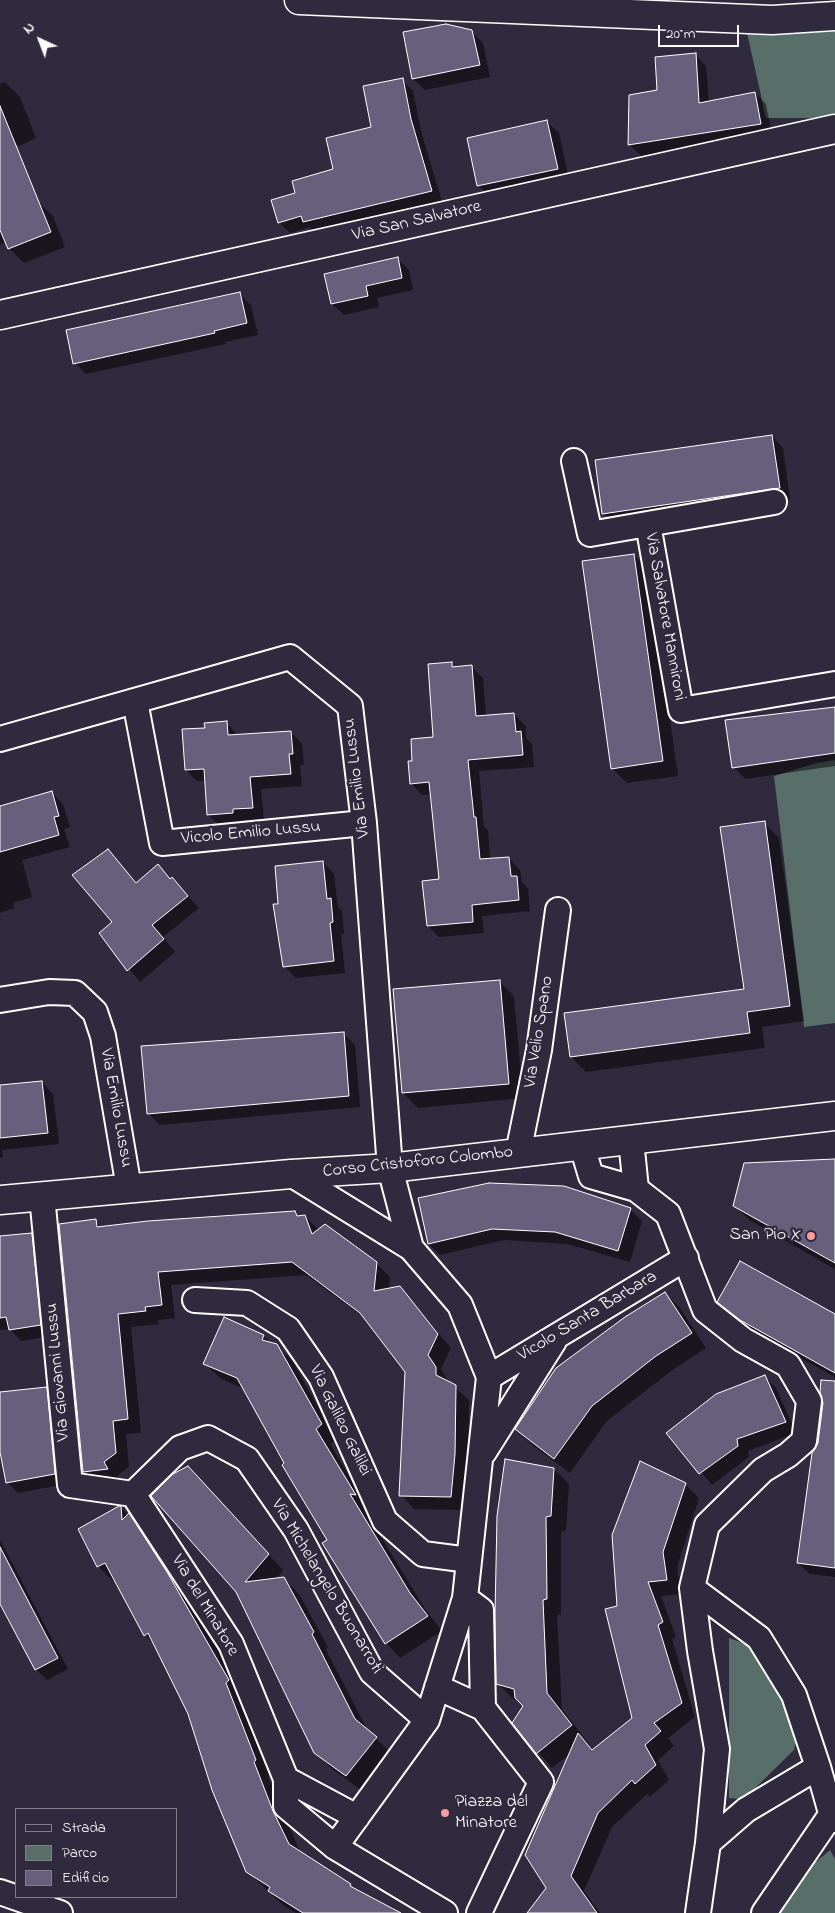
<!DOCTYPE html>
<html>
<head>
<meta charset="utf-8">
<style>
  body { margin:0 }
  #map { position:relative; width:835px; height:1913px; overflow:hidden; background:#2f2a3d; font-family:"Indie Flower",sans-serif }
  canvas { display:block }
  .legend { position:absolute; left:15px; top:1808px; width:162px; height:90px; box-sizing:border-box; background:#2f2a3d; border:1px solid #827f8b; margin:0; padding:6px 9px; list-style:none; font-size:15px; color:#fff }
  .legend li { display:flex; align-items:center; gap:10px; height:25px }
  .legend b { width:25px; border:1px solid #827f8b }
  .north { position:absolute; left:15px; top:15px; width:50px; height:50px; -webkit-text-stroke:4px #2f2a3d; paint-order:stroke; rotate:317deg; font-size:14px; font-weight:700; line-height:20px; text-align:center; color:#fff }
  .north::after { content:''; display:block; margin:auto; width:18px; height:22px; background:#fff; clip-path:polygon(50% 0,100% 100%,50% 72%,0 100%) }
  .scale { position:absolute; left:658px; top:25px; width:81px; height:22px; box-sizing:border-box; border:2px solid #fff; border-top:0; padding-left:6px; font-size:15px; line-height:18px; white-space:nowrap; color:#fff; -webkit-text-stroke:4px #2f2a3d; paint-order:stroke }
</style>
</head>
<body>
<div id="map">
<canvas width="835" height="1913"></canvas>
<ul class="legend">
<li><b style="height:6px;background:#2f2a3d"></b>Strada</li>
<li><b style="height:14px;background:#586e69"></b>Parco</li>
<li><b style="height:14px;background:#67607d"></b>Edificio</li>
</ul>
<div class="north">N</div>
<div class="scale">20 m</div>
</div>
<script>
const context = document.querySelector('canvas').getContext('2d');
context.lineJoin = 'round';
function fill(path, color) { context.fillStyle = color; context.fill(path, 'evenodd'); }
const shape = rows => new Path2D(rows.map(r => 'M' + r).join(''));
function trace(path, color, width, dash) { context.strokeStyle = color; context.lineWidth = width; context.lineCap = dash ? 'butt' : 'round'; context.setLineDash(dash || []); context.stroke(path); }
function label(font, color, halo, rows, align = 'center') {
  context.font = font + ' "Indie Flower",sans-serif'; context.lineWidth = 5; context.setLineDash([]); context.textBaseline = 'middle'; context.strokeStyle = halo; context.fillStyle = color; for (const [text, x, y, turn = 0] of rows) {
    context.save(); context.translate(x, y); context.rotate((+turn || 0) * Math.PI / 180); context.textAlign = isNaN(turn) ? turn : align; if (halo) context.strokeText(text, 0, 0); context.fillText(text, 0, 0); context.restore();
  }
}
fill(shape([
  [835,28,835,114,812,118,766,118,747,33,767,35],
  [835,760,835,1023,804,1027,774,776,817,763],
  [729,1638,759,1649,799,1724,794,1750,744,1799,729,1798],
  [830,1850,835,1859,835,1913,777,1913,797,1878]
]), '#586e69');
fill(shape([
  [471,31,483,43,490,77,425,90,413,79,404,33],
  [695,55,706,66,709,102,755,93,766,104,772,135,641,156,630,145],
  [402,80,413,91,421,131,442,202,315,233,310,227,290,233,279,222,297,194,335,169,373,128],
  [5,82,20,97,36,138,19,146,4,131,0,122,0,84],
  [547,122,559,133,569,180,490,197,479,186,468,139],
  [0,166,53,216,65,247,24,263,9,248,6,241,0,245],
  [397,258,409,270,413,290,377,298,379,307,344,315,332,304,326,275],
  [240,294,251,305,258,335,225,342,226,344,86,374,75,363],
  [772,436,783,448,790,500,615,525,604,513],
  [634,555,649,570,678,776,627,783,612,768],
  [451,664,455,668,471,666,483,678,486,716,514,714,526,726,526,738,532,744,534,767,479,771,484,827,488,830,490,860,509,858,520,870,522,882,528,889,530,911,482,916,484,933,439,937,428,926,440,880,432,794,422,795,411,783,414,762,435,738],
  [835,708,835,766,745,779,734,767],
  [226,722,238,736,291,732,302,744,304,765,300,765,302,786,261,789,264,819,244,820,244,825,220,826,208,815,206,781,197,781,186,770,206,729],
  [51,792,63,804,70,827,64,829,70,847,22,860,32,897,13,903,14,908,0,913,0,807],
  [764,823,779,838,804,1021,762,1027,765,1048,586,1072,571,1057,565,1014,745,990],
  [108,851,137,883,172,879,199,908,163,937,175,952,140,982,101,934,114,922],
  [323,862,334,874,338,907,342,911,344,934,341,934,345,973,296,978,284,966,280,905],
  [499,981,514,996,523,1098,418,1108,403,1093],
  [343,1033,355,1045,360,1107,160,1125,148,1113],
  [42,1082,53,1094,59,1144,2,1150,3,1157,0,1158,0,1087],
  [835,1160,835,1269,749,1220,735,1206],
  [420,1199,630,1209,642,1221,630,1262,567,1244,504,1240,440,1255,429,1244],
  [294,1212,299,1217,305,1216,319,1230,376,1263,390,1277,389,1289,400,1287,451,1348,441,1369,449,1382,469,1400,468,1468,464,1510,414,1509,401,1495,406,1371,368,1320,306,1275,171,1285,175,1318,158,1320,159,1324,131,1327,141,1433,126,1434,129,1467,117,1476,120,1483,97,1485,84,1471,95,1221,102,1228],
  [31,1234,43,1246,52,1336,21,1341,10,1329,0,1330,0,1237],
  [665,1293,680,1308,706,1348,671,1371,607,1421,570,1473,531,1444,516,1429],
  [719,1302,835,1315,835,1377,753,1332],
  [263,1336,292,1360,336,1440,330,1444,369,1509,364,1509,425,1609,442,1631,400,1658,386,1643,244,1389,220,1378,205,1364],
  [764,1376,776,1388,796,1433,748,1451,749,1457,712,1485,668,1433],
  [46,1388,57,1399,65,1484,18,1493,7,1482,0,1453,0,1394],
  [835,1422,835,1577,810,1574,798,1563],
  [188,1467,283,1570,275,1580,284,1579,299,1594,328,1647,326,1650,368,1731,391,1753,361,1790,330,1767,315,1752],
  [554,1469,569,1484,566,1530,561,1532,561,1614,557,1615,562,1709,594,1751,634,1718,618,1607,685,1484,699,1498,677,1567,681,1594,661,1596,676,1637,672,1639,695,1717,668,1738,674,1746,658,1760,669,1780,650,1797,647,1794,612,1827,584,1891,600,1913,537,1913,547,1888,571,1753,552,1768,514,1723,525,1706,519,1701,513,1699,498,1684],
  [120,1507,144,1530,182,1588,243,1695,240,1699,270,1776,268,1777,300,1852,355,1890,398,1913,296,1913,284,1906,247,1871,189,1714,156,1647,145,1635,115,1580,113,1581,98,1566],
  [0,1540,68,1669,47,1680,36,1669,0,1601]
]), '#0007');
const building = shape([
  [446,24,472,30,480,65,412,79,403,32,446,24],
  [696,53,699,103,755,92,761,124,628,145,629,95,657,90,655,57,696,53],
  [403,78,411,119,432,191,303,222,301,216,278,223,271,200,295,193,292,181,333,169,326,138,371,127,363,86,403,78],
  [0,106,51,232,8,249,0,230,0,106],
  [547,120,558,169,477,186,467,138,547,120],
  [398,257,402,278,366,286,368,296,331,304,324,274,398,257],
  [240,292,247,323,214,331,215,333,73,364,66,330,240,292],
  [772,435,780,488,602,514,595,460,772,435],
  [634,554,663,761,611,769,582,561,634,554],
  [452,662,452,667,472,665,476,716,514,713,516,732,521,731,523,755,468,760,474,817,476,817,480,859,509,857,511,876,517,876,519,900,472,905,473,922,427,926,422,881,439,879,429,782,410,784,408,761,412,761,411,739,433,737,428,664,452,662],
  [835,707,835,753,732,768,725,720,835,707],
  [227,721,228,735,291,731,293,754,289,754,291,774,250,777,253,808,233,809,233,813,207,815,204,769,185,770,182,729,205,728,204,723,227,721],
  [52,791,59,816,54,817,59,835,0,852,0,806,52,791],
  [765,821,790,1006,747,1012,750,1033,570,1057,564,1013,744,989,720,827,765,821],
  [108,849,136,883,158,864,170,879,172,877,188,896,152,925,164,939,127,971,99,933,112,922,72,875,108,849],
  [323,861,327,899,331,898,333,922,330,923,334,961,283,967,273,904,278,904,275,866,323,861],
  [500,980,509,1084,402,1093,393,989,500,980],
  [344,1032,349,1096,147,1114,141,1046,344,1032],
  [42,1081,48,1133,0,1138,0,1085,42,1081],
  [835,1159,835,1263,733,1206,744,1163,835,1159],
  [489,1183,564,1186,631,1208,618,1251,555,1232,492,1229,428,1244,418,1198,489,1183],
  [295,1211,297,1216,305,1215,312,1234,325,1224,377,1262,374,1291,400,1286,438,1334,428,1355,436,1367,436,1375,456,1385,455,1454,451,1497,399,1496,405,1372,360,1313,292,1262,158,1272,162,1305,145,1307,146,1311,118,1314,128,1419,113,1421,116,1453,104,1462,108,1469,83,1472,59,1224,96,1219,97,1227,148,1221,295,1211],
  [32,1233,41,1325,9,1330,6,1317,0,1318,0,1236,32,1233],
  [740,1261,835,1314,835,1373,740,1320,717,1302,740,1261],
  [665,1292,692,1333,656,1356,592,1406,554,1459,515,1429,556,1368,625,1317,665,1292],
  [224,1317,264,1335,262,1340,277,1344,322,1424,316,1429,356,1495,350,1494,410,1593,428,1616,385,1644,322,1543,327,1540,282,1465,284,1463,237,1378,203,1364,224,1317],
  [765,1375,786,1422,737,1439,738,1446,699,1474,666,1433,716,1394,765,1375],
  [821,1380,835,1381,835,1568,797,1563,812,1453,818,1443,823,1403,820,1392,821,1380],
  [47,1387,55,1474,6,1483,0,1452,0,1392,47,1387],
  [505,1459,554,1468,551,1516,546,1517,547,1599,543,1600,547,1693,572,1725,536,1754,512,1723,523,1706,515,1698,514,1689,496,1684,495,1614,497,1516,505,1459],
  [640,1461,686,1483,663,1552,667,1580,648,1582,663,1622,658,1625,682,1703,654,1723,661,1731,645,1745,656,1765,635,1784,632,1780,598,1813,571,1876,597,1913,527,1913,546,1888,525,1855,578,1733,592,1750,632,1718,605,1609,617,1606,612,1535,640,1461],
  [188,1466,269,1554,245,1582,284,1577,314,1632,312,1634,355,1719,377,1737,346,1776,314,1753,236,1592,151,1496,173,1474,188,1466],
  [119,1506,121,1506,122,1520,129,1513,167,1572,229,1680,226,1683,256,1760,254,1762,273,1811,289,1844,351,1884,350,1886,401,1913,303,1913,268,1891,270,1887,246,1872,212,1790,188,1714,148,1633,144,1636,105,1563,97,1567,78,1529,119,1506],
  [0,1547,58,1658,35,1670,0,1604,0,1547]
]);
fill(building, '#67607d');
trace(building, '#fff', 1);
const street = shape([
  [574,461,590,534,774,502],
  [648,524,681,710,835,684],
  [135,701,162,843,364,823],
  [0,739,290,657,350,706,364,823,390,1168,411,1248],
  [0,1000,49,992,75,993,95,1012,103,1036,129,1188],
  [631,1140,636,1189],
  [582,1146,591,1176,636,1189,668,1214,705,1310,743,1340,788,1365,809,1401,804,1441,788,1455,763,1470,707,1525,692,1588,700,1651,717,1749,708,1843,698,1913],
  [518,1153,539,1050,558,910],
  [291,1174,411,1248,460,1305,489,1377,465,1598,427,1720,335,1847],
  [42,1196,70,1485,133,1494],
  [195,1300,247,1303,288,1329,321,1377,385,1521,423,1554,469,1560],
  [489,1377,686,1258],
  [484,1452,554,1341],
  [133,1494,231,1644,286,1779,286,1806,335,1847,445,1913],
  [133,1494,180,1448,208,1438,247,1459,296,1530,372,1672,427,1720],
  [692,1588,759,1638,794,1695,818,1767,831,1813,835,1820],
  [465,1598,481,1610,483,1708,541,1782,479,1913],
  [437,1687,483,1708],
  [286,1779,357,1817],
  [708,1843,746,1810,818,1767],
  [0,1892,60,1913],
  [764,1913,835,1809]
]);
const secondary = shape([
  [0,1200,291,1174,390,1168,835,1116]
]);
const primary = shape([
  [299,0,772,20,835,16],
  [0,315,835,129]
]);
trace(street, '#fff', 28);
trace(secondary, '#fff', 31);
trace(primary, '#fff', 31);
trace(street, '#2f2a3d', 24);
trace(secondary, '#2f2a3d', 28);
trace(primary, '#2f2a3d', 28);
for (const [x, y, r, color] of [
  [811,1236,5,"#ff9aa2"],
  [445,1813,5,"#ff9aa2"]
]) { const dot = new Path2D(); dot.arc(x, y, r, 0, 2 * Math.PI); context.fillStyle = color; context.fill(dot); trace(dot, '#2f2a3d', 2); }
label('18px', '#fff', '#2f2a3d', [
  ["Via San Salvatore",417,222,-13],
  ["Via Salvatore Mannironi",664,617,80],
  ["Via Emilio Lussu",358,778,-97],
  ["Vicolo Emilio Lussu",251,834,-5],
  ["Via Velio Spano",540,1032,-81],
  ["Via Emilio Lussu",115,1108,80],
  ["Corso Cristoforo Colombo",418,1163,-6],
  ["Vicolo Santa Barbara",588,1317,-31],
  ["Via Giovanni Lussu",59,1372,-95],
  ["Via Galileo Galilei",339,1421,64],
  ["Via Michelangelo Buonarroti",326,1587,59],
  ["Via del Minatore",204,1606,59]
]);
label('18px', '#fff', '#2f2a3d', [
  ["San Pio X",801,1236],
  ["Piazza del",455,1803,"left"],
  ["Minatore",455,1824,"left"]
], 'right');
</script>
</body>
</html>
